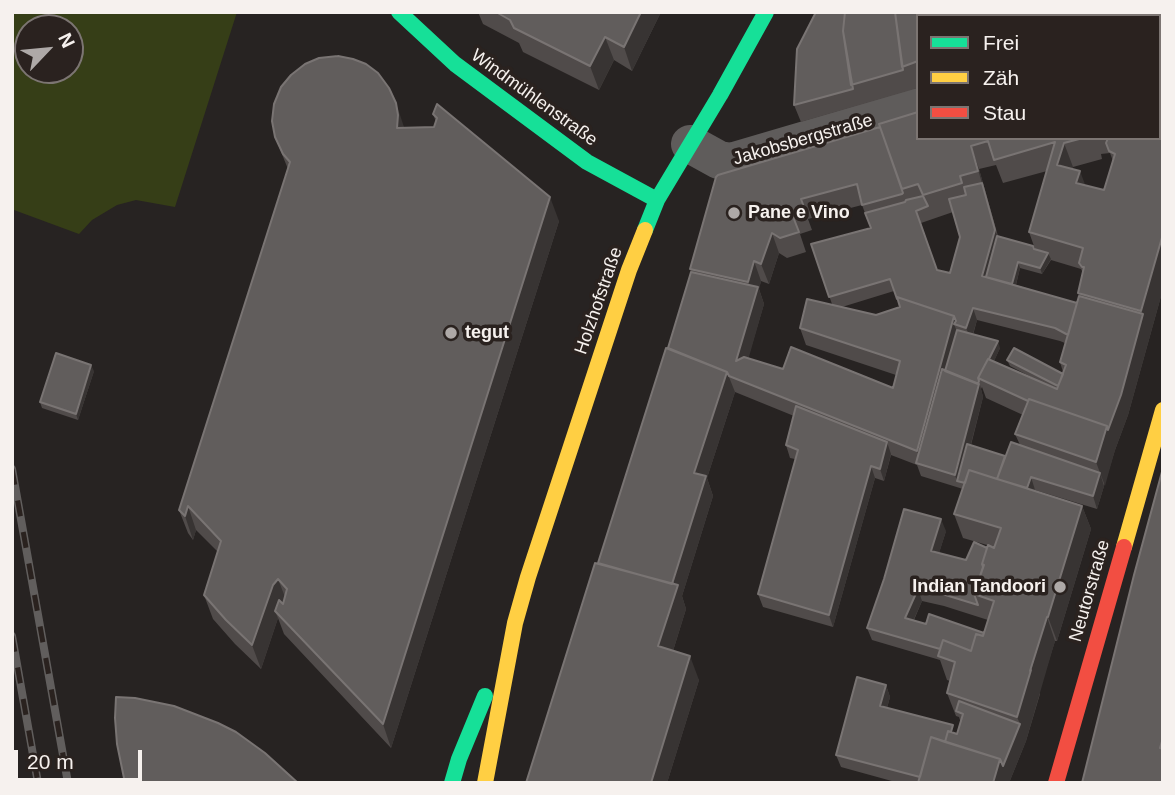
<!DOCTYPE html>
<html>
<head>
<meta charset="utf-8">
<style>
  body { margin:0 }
  #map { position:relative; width:1175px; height:795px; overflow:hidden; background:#272322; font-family:Arial,sans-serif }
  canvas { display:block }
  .frame { position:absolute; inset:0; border:14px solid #f6f1ee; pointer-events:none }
  .legend { position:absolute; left:916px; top:14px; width:245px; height:126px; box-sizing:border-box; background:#2a221f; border:2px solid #7c7572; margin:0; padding:9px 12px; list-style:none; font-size:21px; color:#f6f1ee }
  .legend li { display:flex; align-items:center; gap:14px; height:35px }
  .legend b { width:35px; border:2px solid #7c7572 }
  .north { position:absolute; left:14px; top:14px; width:70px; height:70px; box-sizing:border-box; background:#2a221f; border:2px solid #7c7572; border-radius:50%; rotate:64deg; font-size:19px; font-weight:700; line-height:28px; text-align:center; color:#f6f1ee }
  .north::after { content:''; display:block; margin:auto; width:24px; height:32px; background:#aea9a7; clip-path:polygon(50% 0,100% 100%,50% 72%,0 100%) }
  .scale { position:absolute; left:14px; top:750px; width:128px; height:32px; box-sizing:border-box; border:4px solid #f6f1ee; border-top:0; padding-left:9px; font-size:21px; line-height:24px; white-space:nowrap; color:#f6f1ee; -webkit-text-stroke:5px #2a221f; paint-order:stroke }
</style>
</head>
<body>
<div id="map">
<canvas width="1175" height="795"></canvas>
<div class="frame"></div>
<ul class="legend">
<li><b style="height:9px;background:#16e098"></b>Frei</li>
<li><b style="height:9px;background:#ffcf43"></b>Zäh</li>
<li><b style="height:9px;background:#f24e42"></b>Stau</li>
</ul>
<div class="north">N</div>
<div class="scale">20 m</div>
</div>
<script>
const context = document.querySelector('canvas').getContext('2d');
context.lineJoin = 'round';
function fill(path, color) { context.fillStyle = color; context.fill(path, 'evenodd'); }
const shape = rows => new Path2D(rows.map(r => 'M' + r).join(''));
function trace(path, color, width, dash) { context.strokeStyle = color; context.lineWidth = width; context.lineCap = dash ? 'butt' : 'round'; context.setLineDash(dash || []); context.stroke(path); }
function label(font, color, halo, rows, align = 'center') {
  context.font = font + ' Arial,sans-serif'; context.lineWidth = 7; context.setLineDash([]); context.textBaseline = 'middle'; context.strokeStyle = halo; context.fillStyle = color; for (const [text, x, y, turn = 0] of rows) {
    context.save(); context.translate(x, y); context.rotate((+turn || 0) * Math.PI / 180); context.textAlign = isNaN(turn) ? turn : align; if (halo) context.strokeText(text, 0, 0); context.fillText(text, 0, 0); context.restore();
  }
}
fill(shape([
  [12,12,237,12,175,207,136,200,117,205,92,220,79,234,14,210,12,194],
  [28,28,70,28,70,70,28,70]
]), '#363e17');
trace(shape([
  [1159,36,1163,35],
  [690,144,719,160,731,162,918,107]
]), '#5f5c5b', 38);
trace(shape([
  [399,12,455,64,587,162,657,200],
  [645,230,657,200,720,95,766,12],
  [452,783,459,759,485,696]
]), '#16e098', 16);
trace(shape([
  [1124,547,1163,410],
  [485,783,515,623,528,577,629,270,645,230]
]), '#ffcf43', 16);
trace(shape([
  [1056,783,1124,547]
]), '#f24e42', 16);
const rail = shape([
  [12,469,68,783],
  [12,636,38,783]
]);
trace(rail, '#615e5d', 8);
trace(rail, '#2a221f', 5, [16]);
fill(shape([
  [478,12,661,12,632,71,614,60,599,90,523,52,519,43,483,24],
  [816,12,1135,12,1131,16,918,16,918,88,801,122,794,105],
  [1163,40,1163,289,1128,415,1115,450,1097,509,1035,490,1035,491,1082,506,1091,529,1057,641,1055,641,1039,692,1040,694,1026,741,1009,783,899,783,841,767,836,755,886,685,890,697,887,708,957,734,961,723,959,717,956,716,947,693,950,681,947,680,940,660,872,640,867,628,946,531,939,553,966,560,987,548,994,547,963,538,954,514,963,489,921,476,917,465,891,455,884,481,875,478,833,627,763,607,758,594,795,459,790,458,786,445,794,416,735,392,707,478,713,496,682,596,686,609,673,651,699,680,667,783,526,783,668,348,691,272,690,269,716,177,918,138,1159,138],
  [1110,153,1113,161,1104,190,1085,185,1072,169,1073,167,1102,159,1101,154],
  [996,165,1003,183,1047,171,1029,232,1035,249,998,236,979,169],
  [862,205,871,229,811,244,832,304,800,328,806,345,896,375,893,388,783,369,748,358,764,304,759,289,761,281,769,284,779,253,787,258,806,252,800,234,812,230,808,219],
  [953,212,960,237,950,273,937,270,921,223],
  [1051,260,1081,269,1083,273,1078,293,1079,296,1077,303,1016,285,1020,268,1042,274],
  [894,291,900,307,876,315,842,307],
  [977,320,1060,341,1065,343,1060,362,1063,372,1063,374,1007,360,1010,366,1033,378,994,361,1000,348,973,335],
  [982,387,986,398,1023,415,1015,434,1020,445,1005,456,971,445,983,397,981,389],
  [922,601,944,606,988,620,984,633,926,624,914,620],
  [433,114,559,221,391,748,284,634,278,618,261,669,235,644,213,619,204,595,218,552,196,530,193,540,188,533,179,510,288,169,275,137,405,128,434,127,436,122],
  [94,371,78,420,42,408,40,402]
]), '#504b4a');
fill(shape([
  [641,12,661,12,632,71,624,47],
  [605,37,614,60,599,90,590,66],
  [396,103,404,127,406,139,397,128],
  [1064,143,1073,167,1065,189,1057,165],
  [971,146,979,169,999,243,988,283,982,276,982,183],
  [1080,171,1089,195,1076,183],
  [550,197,559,221,391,748,383,724],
  [772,233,779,253,769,284,761,264],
  [1163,234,1163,289,1128,415,1115,450,1105,486,1096,462,1143,314,1141,311],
  [1048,253,1051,259,1042,274,1040,268],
  [754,261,761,281,759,289,764,304,743,378,736,361,755,299,748,282],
  [1018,262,1020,268,1013,296,1011,289],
  [973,308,977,320,971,340,966,328],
  [954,316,958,325,954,324,959,337,922,465,917,451],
  [998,341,1000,348,985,381,980,379],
  [91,365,94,371,78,420,76,414],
  [727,372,735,392,707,478,713,496,682,596,686,609,667,670,658,646,694,473],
  [979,381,983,397,961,482,957,481,955,475,976,388],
  [887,442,891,454,884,481,880,469],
  [871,466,875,478,833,627,829,615],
  [1100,473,1104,486,1097,509,1093,496],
  [1031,477,1035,490,1028,509,1024,497],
  [188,506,196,530,193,540,185,516],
  [1082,506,1091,529,1057,641,1048,617],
  [941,519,946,531,936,563,931,551],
  [278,579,287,602,275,611,278,618,261,669,252,645,273,585],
  [918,589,922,601,909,630,905,618],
  [1047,617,1055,641,1026,741,1009,783,993,783,1000,759,1020,724,1017,717],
  [690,656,699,680,667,783,651,783],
  [886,685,890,697,884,718,880,706]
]), '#383433');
const building = shape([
  [496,12,641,12,624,47,605,37,590,66,514,28,510,20,496,12],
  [816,12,845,12,843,31,853,89,794,105,797,49,816,12],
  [845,12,895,12,903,70,851,85,843,31,845,12],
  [895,12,973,12,974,16,918,16,918,61,902,67,895,12],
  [974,12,1052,12,1053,16,974,16,974,12],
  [1163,40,1163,234,1141,311,1078,293,1084,267,1082,267,1079,263,1083,248,1029,232,1055,142,994,160,988,141,971,146,978,171,960,176,962,183,923,195,918,184,902,189,879,124,918,112,918,138,1083,138,1064,143,1057,165,1080,171,1076,183,1104,190,1115,154,1109,151,1106,143,1108,138,1159,138,1159,41,1163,40],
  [338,56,353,59,366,64,378,73,389,88,396,103,398,115,397,128,434,127,437,118,433,114,437,104,550,197,383,724,275,611,279,600,283,604,287,589,278,579,273,585,252,645,226,620,204,595,221,541,188,506,185,516,179,510,290,162,283,154,275,137,272,121,274,104,281,87,291,75,305,64,319,58,338,56],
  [880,127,903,193,902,194,862,205,857,184,801,199,805,210,792,214,799,232,780,238,772,233,761,264,754,261,748,282,690,269,716,177,718,175,880,127],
  [982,183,995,230,982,276,1077,303,1068,335,1055,328,973,308,966,328,954,324,956,321,954,316,897,297,897,299,890,279,829,297,811,244,871,228,865,213,905,202,906,200,923,196,928,206,916,211,937,270,950,273,960,237,949,199,966,195,964,187,982,183],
  [997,236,1033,246,1034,249,1048,253,1040,268,1018,262,1012,284,986,277,997,236],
  [691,272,758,287,736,361,744,357,783,369,791,347,893,388,900,361,800,328,807,299,876,315,900,307,897,297,954,316,917,451,729,376,727,372,668,348,691,272],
  [1079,296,1143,314,1121,395,1108,430,1107,426,1029,399,1028,401,978,378,988,359,1057,389,1066,365,1060,362,1079,296],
  [957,330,998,341,989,359,988,359,978,378,979,381,978,384,945,371,957,330],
  [666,348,727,372,694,473,706,476,672,584,598,563,666,348],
  [1014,348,1063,374,1058,386,1007,360,1014,348],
  [56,353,91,365,76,414,40,402,56,353],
  [942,369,979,384,955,475,916,463,942,369],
  [1029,399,1107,426,1096,462,1015,434,1029,399],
  [796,406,887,442,880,469,871,466,829,615,758,594,798,450,786,445,796,406],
  [1011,442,1100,473,1093,496,1031,477,1027,488,997,479,1011,442],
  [967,444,1005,456,997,479,969,470,965,483,957,481,967,444],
  [1163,468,1163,738,1160,748,1163,749,1163,783,1082,783,1134,575,1163,468],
  [969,470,1082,506,1048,617,1047,617,1030,671,1031,670,1017,717,947,693,955,662,938,656,943,640,971,651,976,634,983,636,994,601,974,594,984,565,982,564,988,545,994,548,1001,528,954,514,969,470],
  [904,509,941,519,931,551,966,560,974,542,987,548,982,564,983,567,974,594,978,605,939,593,918,589,905,618,926,624,929,614,984,633,983,636,976,634,971,651,943,640,940,649,867,628,884,579,904,509],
  [595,563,678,585,658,646,690,656,651,783,526,783,595,563],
  [857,677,886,685,880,706,953,725,951,732,948,731,945,742,931,737,920,777,836,755,857,677],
  [116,697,135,698,174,706,218,723,236,732,265,753,298,783,125,783,117,744,115,718,116,697],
  [959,701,1020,724,1003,766,1000,759,945,742,948,731,957,734,963,714,956,711,959,701],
  [931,737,1000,759,993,783,918,783,931,737]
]);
fill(building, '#615d5c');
trace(building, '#797473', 2);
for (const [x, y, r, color] of [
  [734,213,7,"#aea9a7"],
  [451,333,7,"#aea9a7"],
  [1060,587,7,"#aea9a7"]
]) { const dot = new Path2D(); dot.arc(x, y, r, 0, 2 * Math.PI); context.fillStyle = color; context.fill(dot); trace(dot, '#2a221f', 2.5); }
label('18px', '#f6f1ee', '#2a221f', [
  ["Windmühlenstraße",534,98,36],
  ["Jakobsbergstraße",803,140,-16],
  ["Holzhofstraße",599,301,-71],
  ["Neutorstraße",1090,591,-74]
]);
label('bold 18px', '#f6f1ee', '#2a221f', [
  ["Pane e Vino",748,213],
  ["tegut",465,333],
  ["Indian Tandoori",1046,587,"right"]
], 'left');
</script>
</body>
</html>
